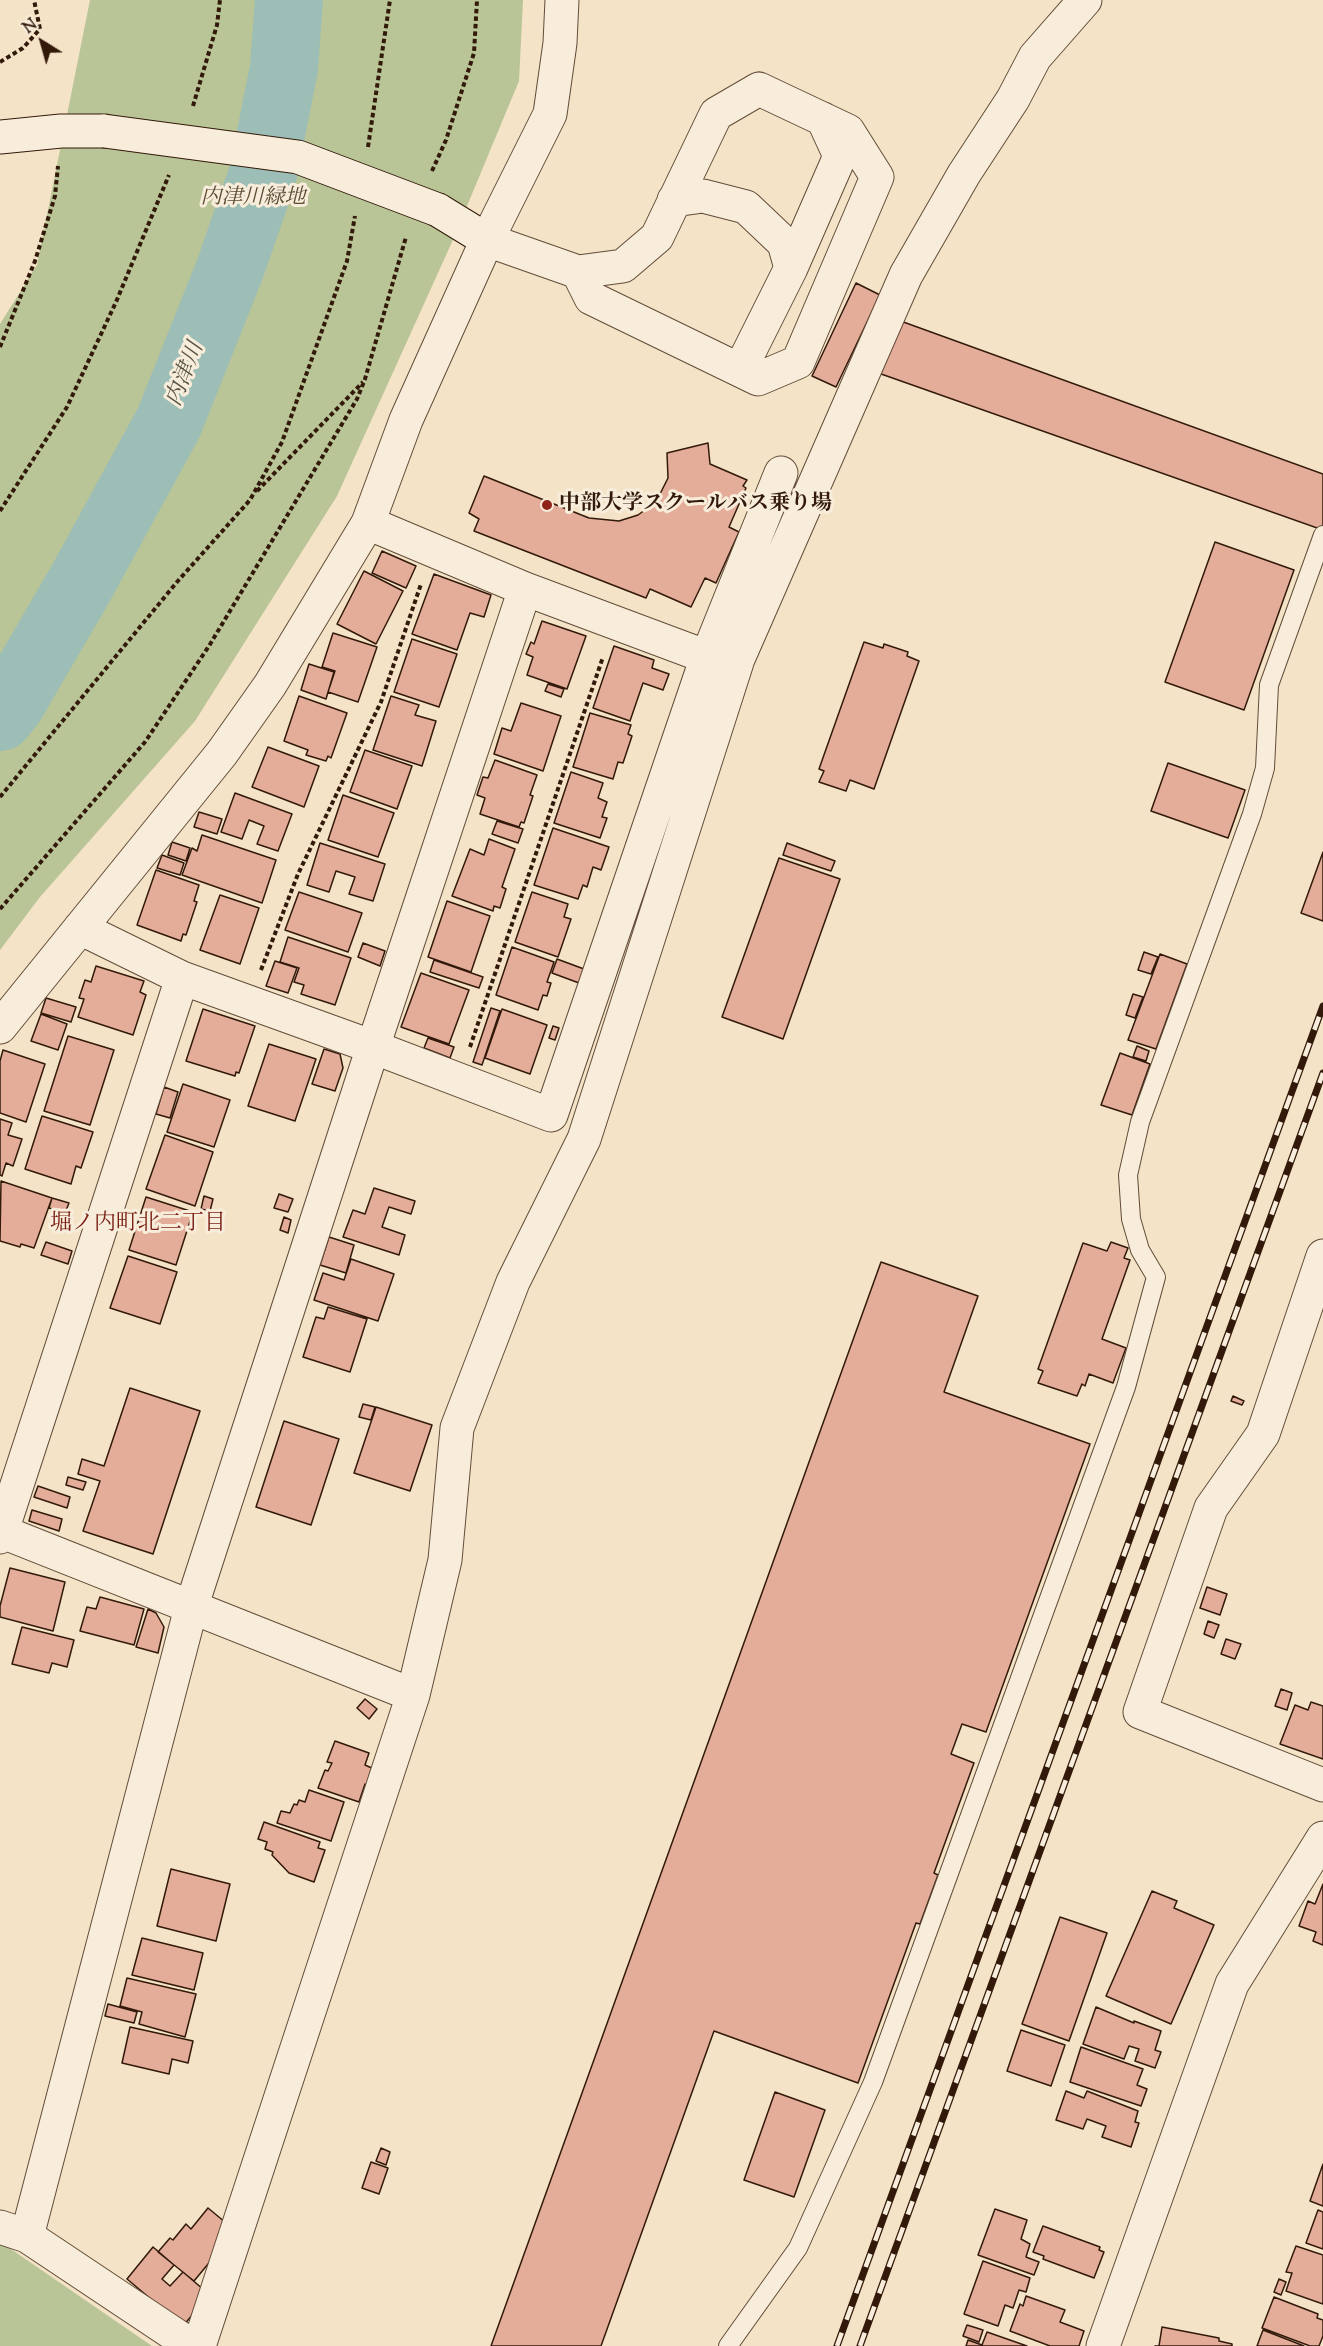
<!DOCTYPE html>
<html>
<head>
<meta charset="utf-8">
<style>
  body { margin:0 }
  #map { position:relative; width:1323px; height:2346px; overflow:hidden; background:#f4e3c6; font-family:"Sorts Mill Goudy",serif }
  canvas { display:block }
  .north { position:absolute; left:12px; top:12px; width:60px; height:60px; -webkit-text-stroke:4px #f8edda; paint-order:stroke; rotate:323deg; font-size:16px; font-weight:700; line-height:24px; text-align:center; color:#32190a }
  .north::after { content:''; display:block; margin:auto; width:21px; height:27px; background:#32190a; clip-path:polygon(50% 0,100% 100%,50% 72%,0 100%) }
</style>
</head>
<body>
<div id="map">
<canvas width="1323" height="2346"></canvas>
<div class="north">N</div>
</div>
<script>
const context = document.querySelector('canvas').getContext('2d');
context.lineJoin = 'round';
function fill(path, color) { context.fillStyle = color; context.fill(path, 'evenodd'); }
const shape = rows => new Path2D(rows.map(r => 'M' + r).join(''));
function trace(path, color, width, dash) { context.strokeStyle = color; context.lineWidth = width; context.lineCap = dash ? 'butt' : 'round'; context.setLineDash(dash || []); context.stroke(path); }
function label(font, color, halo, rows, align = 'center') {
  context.font = font + ' "Sorts Mill Goudy","Noto Serif JP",serif'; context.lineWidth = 6; context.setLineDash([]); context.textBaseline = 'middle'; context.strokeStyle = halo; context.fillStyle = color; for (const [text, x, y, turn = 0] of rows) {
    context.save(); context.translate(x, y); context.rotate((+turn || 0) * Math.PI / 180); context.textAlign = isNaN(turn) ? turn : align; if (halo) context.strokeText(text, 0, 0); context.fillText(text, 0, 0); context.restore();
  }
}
fill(shape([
  [90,0,523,0,519,81,452,242,337,496,195,721,40,897,0,950,0,324,37,265],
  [0,2243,5,2245,152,2346,0,2346]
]), '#b9c497');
trace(shape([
  [0,717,11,703,81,583,169,422,230,269,263,174,284,68,289,0]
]), '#9cbeb6', 68);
const building = shape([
  [856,283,880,295,836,387,812,376,856,283],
  [873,311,1323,474,1323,530,850,363,873,311],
  [708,443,710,464,747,480,743,486,746,488,729,527,739,532,716,583,705,578,691,607,650,589,646,598,474,531,479,519,469,513,484,476,589,518,619,521,638,515,653,504,659,496,668,478,667,453,708,443],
  [1215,542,1294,570,1244,710,1165,682,1215,542],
  [382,551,416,566,406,588,372,573,382,551],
  [364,571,403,591,376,644,337,624,364,571],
  [434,574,491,595,484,617,470,613,457,650,412,634,434,574],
  [542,621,586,636,567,689,527,675,533,657,526,654,531,642,534,644,542,621],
  [333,633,377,647,358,702,328,692,335,671,322,667,333,633],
  [412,639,457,654,439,707,394,692,412,639],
  [864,642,883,648,884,644,908,652,907,656,919,661,874,789,850,780,846,791,819,782,824,771,819,769,864,642],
  [614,646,654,660,652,668,669,674,663,690,643,683,630,721,593,708,614,646],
  [309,664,334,672,326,699,301,690,309,664],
  [548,684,564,689,561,697,545,691,548,684],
  [299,696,347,713,331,758,328,756,326,761,306,755,308,750,284,741,299,696],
  [391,696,419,705,415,715,436,721,422,766,373,750,391,696],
  [521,703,561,716,543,771,494,754,502,728,511,731,521,703],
  [590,713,631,725,628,734,632,736,623,763,618,762,613,779,573,767,590,713],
  [268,747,319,766,304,807,252,787,268,747],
  [365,750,412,766,397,809,350,792,365,750],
  [495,760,537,775,530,795,533,796,524,823,521,822,519,827,480,814,485,798,477,795,483,777,488,778,495,760],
  [1168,763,1245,790,1228,838,1151,811,1168,763],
  [571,772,603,783,598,798,607,802,602,817,607,818,600,838,554,823,571,772],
  [235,793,292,814,278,851,257,844,264,826,249,820,242,839,221,832,235,793],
  [343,795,394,813,378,857,328,840,343,795],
  [199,812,222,819,217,834,194,827,199,812],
  [497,821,523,829,518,843,492,834,497,821],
  [553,828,609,847,601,870,593,867,587,887,583,885,578,899,534,885,553,828],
  [202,835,276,860,262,903,182,875,192,848,197,851,202,835],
  [489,839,515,849,502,887,506,889,500,908,494,906,493,911,452,896,470,849,484,855,489,839],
  [172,842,190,848,186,861,168,855,172,842],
  [320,843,385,864,373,901,349,894,355,877,336,871,329,892,307,885,320,843],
  [787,843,835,861,831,871,783,855,787,843],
  [1323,852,1323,921,1301,913,1323,852],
  [162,855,184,863,180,875,157,868,162,855],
  [779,858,840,879,783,1039,722,1017,779,858],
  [156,870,199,885,194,901,197,902,186,935,183,934,181,941,137,925,156,870],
  [299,892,362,913,348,952,285,930,299,892],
  [532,892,568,904,564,917,571,919,558,957,515,942,532,892],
  [220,895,259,908,240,964,200,950,220,895],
  [447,901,490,916,471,972,428,957,447,901],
  [288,937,351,958,335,1005,301,994,304,985,294,982,299,968,280,962,288,937],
  [363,943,385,951,380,966,358,957,363,943],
  [512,947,554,962,547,982,551,983,547,996,543,995,538,1010,496,995,512,947],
  [1144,952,1158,957,1151,974,1138,970,1144,952],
  [1160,954,1187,964,1156,1049,1128,1040,1160,954],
  [557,959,584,969,579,983,552,973,557,959],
  [434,960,483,977,479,988,430,972,434,960],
  [275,961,297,968,288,993,266,986,275,961],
  [96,966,144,981,140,992,146,995,133,1035,78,1017,84,999,79,998,85,980,91,982,96,966],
  [421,973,469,990,449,1044,401,1027,421,973],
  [1133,994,1143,997,1135,1018,1126,1015,1133,994],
  [46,998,76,1007,71,1022,41,1013,46,998],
  [491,1008,500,1011,482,1065,473,1062,491,1008],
  [203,1009,255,1026,239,1073,236,1072,235,1076,186,1061,203,1009],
  [502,1009,547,1025,530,1074,485,1058,502,1009],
  [41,1014,67,1024,58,1050,31,1041,41,1014],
  [553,1026,559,1028,555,1040,549,1038,553,1026],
  [68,1036,114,1050,90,1125,44,1111,68,1036],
  [428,1038,454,1047,450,1058,424,1048,428,1038],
  [269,1044,316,1059,295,1121,248,1106,269,1044],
  [1137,1046,1149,1051,1146,1061,1133,1057,1137,1046],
  [324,1049,340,1054,343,1068,335,1091,312,1084,324,1049],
  [3,1050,45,1064,26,1122,0,1113,0,1061,3,1050],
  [1120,1053,1150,1064,1132,1115,1101,1105,1120,1053],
  [183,1084,230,1100,214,1147,167,1132,183,1084],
  [164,1087,178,1092,170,1118,156,1114,164,1087],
  [42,1116,93,1132,81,1168,76,1166,71,1184,25,1169,42,1116],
  [0,1119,12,1123,8,1135,22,1139,13,1166,6,1163,2,1176,0,1175,0,1119],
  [165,1135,213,1152,195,1206,146,1189,165,1135],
  [1,1181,52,1198,34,1248,21,1244,20,1247,0,1241,1,1181],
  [374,1188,415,1201,411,1214,389,1207,382,1227,405,1235,399,1255,343,1237,353,1210,365,1214,374,1188],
  [279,1194,293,1199,288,1212,274,1208,279,1194],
  [204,1196,213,1199,210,1211,201,1209,204,1196],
  [146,1197,193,1212,176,1265,129,1250,146,1197],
  [52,1198,69,1203,65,1213,49,1208,52,1198],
  [284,1217,291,1220,288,1233,280,1230,284,1217],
  [329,1237,354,1245,346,1273,320,1265,329,1237],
  [46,1242,72,1251,68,1264,41,1255,46,1242],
  [1111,1242,1128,1248,1124,1258,1130,1260,1102,1339,1126,1348,1113,1383,1089,1374,1085,1386,1082,1384,1077,1396,1038,1383,1043,1371,1038,1369,1083,1243,1107,1251,1111,1242],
  [128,1256,177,1272,160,1324,110,1308,128,1256],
  [351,1259,394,1274,378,1321,314,1300,323,1273,344,1280,351,1259],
  [881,1262,978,1296,944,1392,1090,1444,986,1732,962,1724,951,1754,974,1763,934,1873,938,1875,920,1924,916,1923,858,2083,714,2031,601,2346,491,2346,881,1262],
  [328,1307,367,1319,350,1372,303,1357,316,1317,324,1319,328,1307],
  [130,1388,200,1411,153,1554,83,1531,100,1481,78,1474,82,1459,104,1466,130,1388],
  [1233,1396,1244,1401,1242,1405,1231,1401,1233,1396],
  [363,1404,375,1407,371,1420,359,1417,363,1404],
  [376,1407,432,1425,410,1491,354,1473,376,1407],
  [284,1421,339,1439,311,1525,256,1507,284,1421],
  [68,1477,86,1482,83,1490,66,1485,68,1477],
  [38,1486,70,1497,67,1508,34,1497,38,1486],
  [32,1510,62,1519,59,1531,29,1521,32,1510],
  [10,1568,65,1582,53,1631,0,1617,0,1606,10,1568],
  [1207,1587,1227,1594,1220,1615,1200,1608,1207,1587],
  [100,1597,144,1609,134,1645,80,1631,87,1607,96,1609,100,1597],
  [148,1609,156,1613,164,1627,158,1653,136,1647,148,1609],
  [1208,1621,1219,1625,1214,1638,1204,1634,1208,1621],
  [22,1627,74,1640,67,1667,52,1663,49,1673,12,1664,22,1627],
  [1226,1639,1241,1644,1235,1659,1221,1654,1226,1639],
  [1281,1689,1292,1693,1287,1710,1275,1706,1281,1689],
  [365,1699,377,1709,369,1719,357,1708,365,1699],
  [1311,1702,1323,1706,1323,1759,1280,1744,1295,1705,1308,1710,1311,1702],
  [335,1741,369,1753,365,1765,374,1769,368,1786,365,1784,359,1802,318,1788,325,1770,328,1771,332,1763,327,1762,335,1741],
  [309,1790,344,1802,331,1841,277,1823,281,1811,290,1813,294,1804,297,1805,299,1800,305,1802,309,1790],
  [264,1822,320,1842,318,1848,325,1850,314,1882,289,1873,272,1855,273,1852,265,1849,267,1842,258,1839,264,1822],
  [171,1869,230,1884,216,1941,157,1926,171,1869],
  [1323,1884,1323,1945,1313,1941,1316,1932,1299,1926,1308,1901,1315,1904,1323,1884],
  [1152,1891,1177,1901,1174,1908,1214,1925,1171,2024,1106,1996,1152,1891],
  [1060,1917,1107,1933,1069,2041,1022,2024,1060,1917],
  [142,1938,203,1953,194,1990,132,1975,142,1938],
  [127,1978,196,1994,185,2037,139,2024,142,2012,120,2006,127,1978],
  [108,2004,137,2012,134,2023,105,2016,108,2004],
  [1096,2007,1134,2023,1134,2021,1161,2031,1155,2050,1161,2052,1155,2068,1135,2061,1139,2049,1129,2046,1124,2059,1083,2044,1096,2007],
  [130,2027,193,2041,188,2063,172,2059,169,2074,122,2063,130,2027],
  [1021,2030,1065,2045,1051,2086,1007,2071,1021,2030],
  [1081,2047,1143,2069,1137,2085,1147,2089,1141,2106,1070,2082,1081,2047],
  [1066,2091,1084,2098,1087,2091,1138,2111,1135,2122,1139,2123,1131,2147,1102,2137,1106,2126,1087,2119,1083,2129,1056,2120,1066,2091],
  [775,2092,825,2110,794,2197,744,2180,775,2092],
  [381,2148,390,2152,386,2165,376,2161,381,2148],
  [371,2162,388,2168,379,2194,362,2188,371,2162],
  [1323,2164,1323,2206,1310,2201,1323,2164],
  [208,2208,231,2227,214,2248,218,2252,194,2281,158,2252,170,2238,173,2240,186,2224,191,2229,208,2208],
  [995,2209,1027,2220,1021,2239,1030,2244,1026,2257,1039,2262,1034,2275,978,2255,995,2209],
  [1318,2210,1323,2212,1323,2249,1306,2243,1318,2210],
  [1043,2226,1100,2247,1099,2250,1104,2252,1094,2278,1043,2259,1044,2256,1033,2252,1043,2226],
  [1296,2246,1323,2255,1323,2304,1286,2291,1292,2273,1286,2272,1296,2246],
  [153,2247,174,2265,162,2279,170,2286,183,2272,204,2290,203,2302,183,2326,127,2279,153,2247],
  [983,2261,1030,2278,1026,2292,1019,2290,1013,2308,1005,2305,998,2326,964,2314,983,2261],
  [1279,2279,1286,2282,1281,2295,1274,2292,1279,2279],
  [1026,2296,1065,2310,1060,2322,1084,2331,1079,2346,1050,2346,1010,2331,1020,2304,1023,2306,1026,2296],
  [1274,2297,1318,2314,1317,2318,1323,2320,1323,2336,1319,2346,1310,2346,1262,2328,1274,2297],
  [967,2325,983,2330,979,2342,963,2336,967,2325],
  [1162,2327,1219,2338,1219,2341,1232,2344,1232,2346,1155,2346,1159,2346,1162,2327],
  [1263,2330,1304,2346,1257,2346,1263,2330],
  [987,2332,1027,2346,966,2346,968,2340,982,2345,987,2332]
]);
fill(building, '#e3ad9a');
trace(building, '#32190a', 1.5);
const lane = shape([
  [728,2346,798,2248,873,2082,1126,1387,1156,1277,1140,1250,1131,1219,1128,1175,1140,1122,1252,814,1265,768,1269,685,1323,535]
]);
const street = shape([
  [674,200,703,196,746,207,784,243,791,268,740,370],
  [487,240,578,272,623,266,657,237,716,114,759,89,848,131,877,177,798,362,758,379,591,298,578,272],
  [791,268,840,156,823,119],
  [368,523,525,589,707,657],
  [80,928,182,978,373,1047,551,1115,707,657,781,473],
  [0,1027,222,753,270,685,368,523,406,420,487,240,550,114,560,43,562,0],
  [1323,1256,1263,1434,1211,1508,1140,1712,1323,1785],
  [0,1531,413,1695],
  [0,1537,182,978],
  [0,2227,27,2236,192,2346],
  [27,2236,191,1608,373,1047,525,589],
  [199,2346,413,1695,445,1560,457,1428,513,1282,584,1139,738,659,906,275,964,174,1013,99,1035,57,1085,0],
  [1103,2346,1232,1984,1323,1838]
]);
const secondary = shape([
  [0,137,61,131,104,131],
  [438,210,487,240]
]);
trace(lane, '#624c39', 20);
trace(street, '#624c39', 35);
trace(secondary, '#32190a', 35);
trace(shape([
  [0,62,23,48,40,29,34,0],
  [193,106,217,25,220,0],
  [368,147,390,0],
  [432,171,446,140,474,53,477,0],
  [0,347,35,261,55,196,58,166],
  [257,491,363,382],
  [0,511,67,407,116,302,169,175],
  [0,797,177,582,250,500,282,442,347,261,355,216],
  [0,909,145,742,209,646,357,399,365,379,406,237],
  [261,970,298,874,381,702,421,584],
  [470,1047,603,657]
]), '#32190a', 4, [4.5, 3]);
trace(lane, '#f8edda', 18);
trace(street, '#f8edda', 33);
trace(secondary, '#f8edda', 33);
const rail = shape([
  [837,2346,1323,1006],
  [860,2346,1323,1073]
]);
trace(rail, '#32190a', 7);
trace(rail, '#f8edda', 4.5, [14]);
const secondaryBridge = shape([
  [104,131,298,157,438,210]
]);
trace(secondaryBridge, '#32190a', 35, []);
trace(secondaryBridge, '#f8edda', 33);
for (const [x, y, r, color] of [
  [547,505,6,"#8f2418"]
]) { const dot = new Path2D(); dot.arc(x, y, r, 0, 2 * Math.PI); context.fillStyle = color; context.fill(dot); trace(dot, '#f8edda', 2); }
label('italic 21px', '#5a4c34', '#f8edda', [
  ["内津川緑地",253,199]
]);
label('bold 21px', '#32190a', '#f8edda', [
  ["中部大学スクールバス乗り場",559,505]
], 'left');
label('italic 22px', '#575346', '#f8edda', [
  ["内津川",187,375,-69]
]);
label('22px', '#7a1f14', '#f8edda', [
  ["堀ノ内町北二丁目",138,1225]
]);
</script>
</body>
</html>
